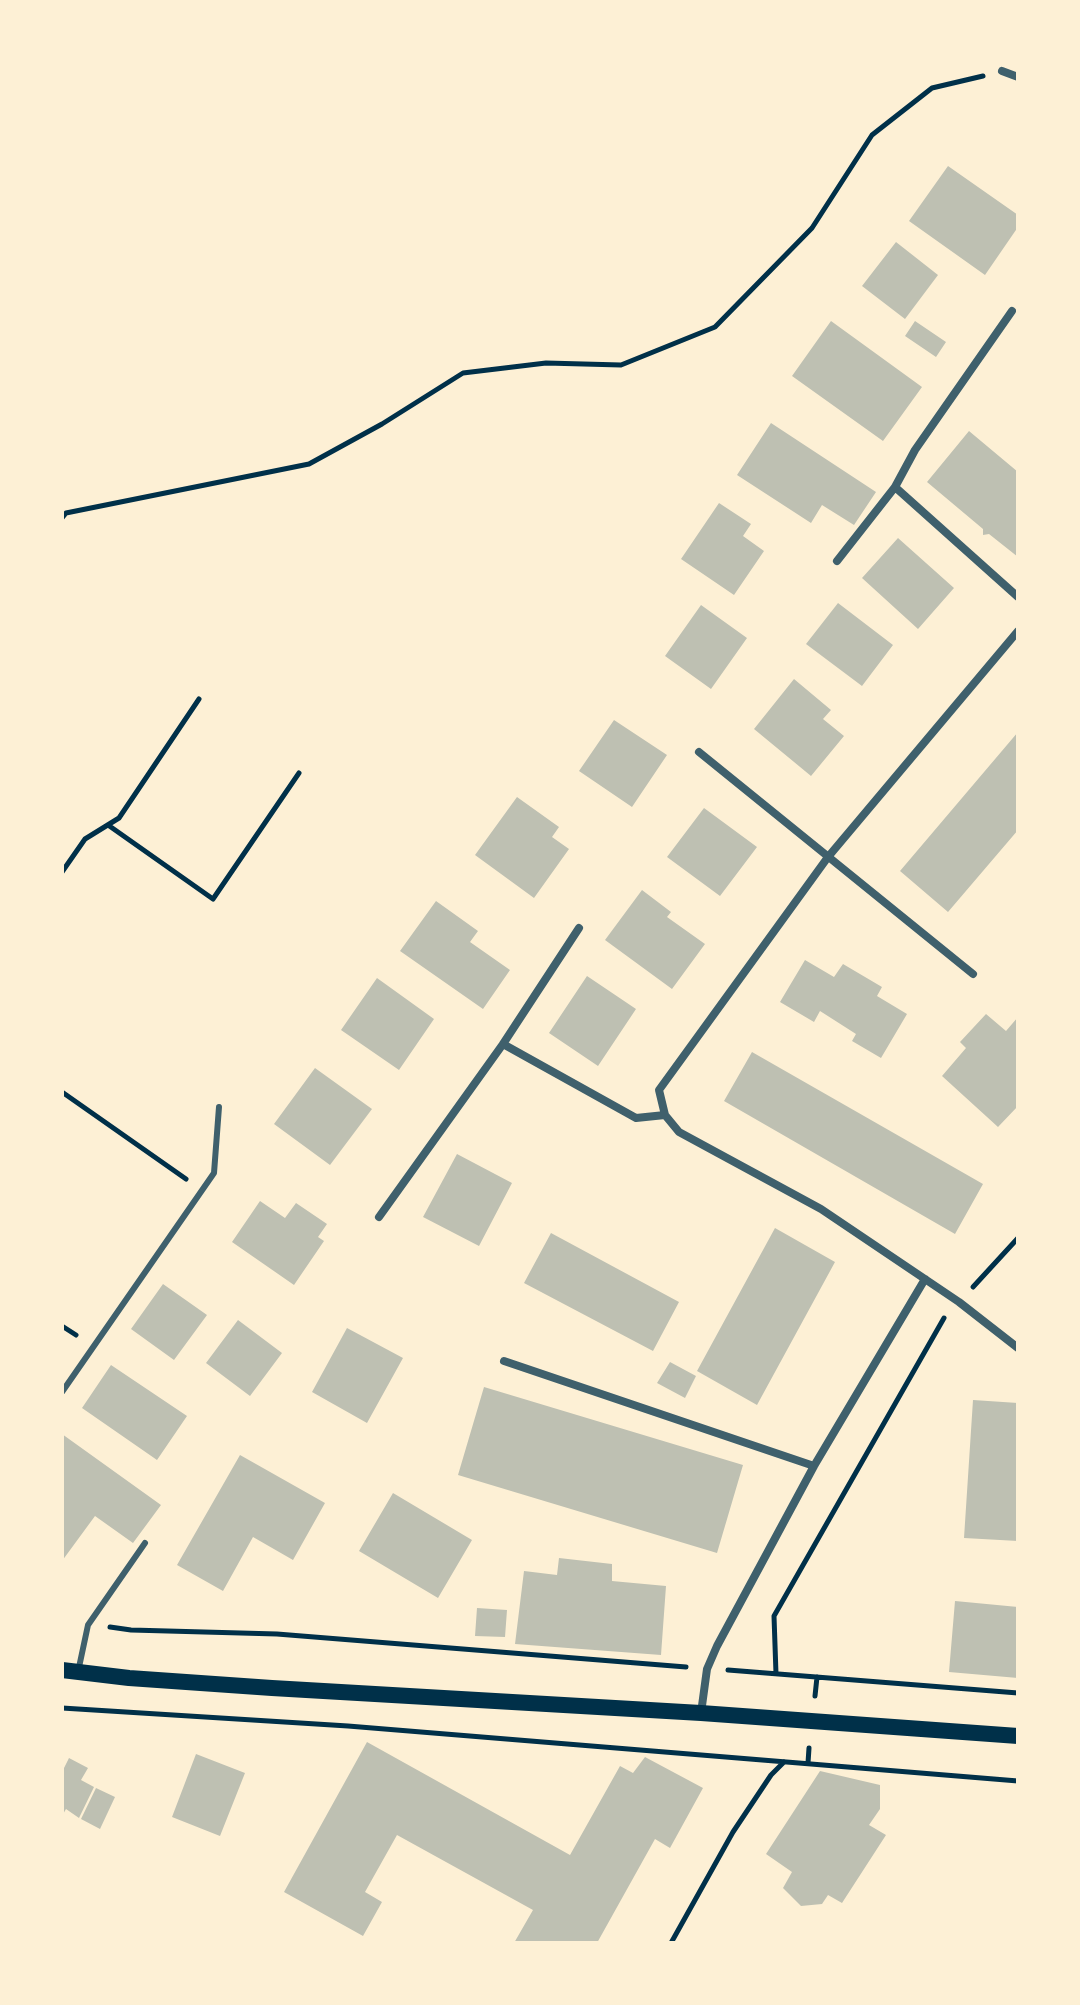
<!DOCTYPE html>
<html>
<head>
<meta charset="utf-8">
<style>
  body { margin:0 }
  #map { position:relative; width:1080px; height:2005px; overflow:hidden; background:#fdf0d5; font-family:Manrope,sans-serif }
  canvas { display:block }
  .frame { position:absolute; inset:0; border:64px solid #fdf0d5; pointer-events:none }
</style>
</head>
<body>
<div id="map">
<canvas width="1080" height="2005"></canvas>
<div class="frame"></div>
</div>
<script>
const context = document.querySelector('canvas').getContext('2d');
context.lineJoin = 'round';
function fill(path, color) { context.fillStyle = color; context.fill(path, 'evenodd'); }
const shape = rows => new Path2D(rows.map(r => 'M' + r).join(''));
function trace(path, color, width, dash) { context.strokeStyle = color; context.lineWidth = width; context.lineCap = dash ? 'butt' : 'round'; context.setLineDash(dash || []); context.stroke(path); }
fill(shape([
  [948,166,1018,215,1018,227,985,275,909,221],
  [896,242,938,275,905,319,862,286],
  [831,321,922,387,883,441,792,376],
  [915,321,946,342,936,357,905,336],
  [771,423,876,492,854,525,822,505,811,523,737,475],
  [969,431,1018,472,1018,557,989,534,983,535,983,529,927,482],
  [719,503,751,524,743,536,764,551,734,595,681,559],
  [898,538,954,588,918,629,862,578],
  [838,603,893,645,862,686,806,644],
  [701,605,747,638,711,689,665,656],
  [794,679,831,710,823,719,844,736,811,776,754,729],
  [614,720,667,755,632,807,579,771],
  [1018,732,1018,830,948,912,900,871],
  [517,797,559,827,552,837,569,849,534,898,475,855],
  [704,808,757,847,720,896,667,857],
  [642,890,671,912,667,917,705,944,672,989,605,940],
  [436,901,478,931,470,942,510,970,483,1009,400,951],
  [805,960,834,977,843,964,882,987,877,996,907,1014,881,1058,852,1041,856,1034,820,1011,814,1022,780,1002],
  [587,976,636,1009,598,1066,549,1033],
  [377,978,434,1019,399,1070,341,1030],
  [986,1014,1006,1031,1018,1017,1018,1106,998,1127,942,1076,966,1048,960,1042],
  [752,1052,983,1184,955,1234,724,1101],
  [315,1068,372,1109,330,1165,274,1124],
  [457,1154,512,1183,479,1246,423,1217],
  [260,1201,285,1218,296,1203,327,1224,318,1237,324,1241,294,1285,232,1242],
  [775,1228,835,1262,757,1405,697,1371],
  [551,1233,679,1302,653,1351,524,1283],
  [163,1284,207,1315,174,1360,131,1329],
  [238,1320,282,1353,250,1396,206,1363],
  [347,1328,403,1358,367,1423,312,1392],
  [670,1362,696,1376,685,1398,657,1383],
  [111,1365,187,1416,157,1460,82,1408],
  [484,1387,743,1465,717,1553,458,1475],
  [973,1400,1018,1403,1018,1541,964,1538],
  [62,1434,161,1505,133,1543,95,1516,62,1561],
  [240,1455,325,1503,293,1560,253,1537,223,1591,177,1565],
  [393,1493,472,1540,438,1598,359,1551],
  [559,1558,612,1564,612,1581,666,1586,661,1655,515,1644,524,1571,557,1575],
  [955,1601,1018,1607,1018,1678,949,1672],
  [477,1608,507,1610,505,1637,475,1636],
  [367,1742,570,1855,620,1766,633,1773,645,1757,703,1788,670,1848,655,1839,597,1943,514,1943,533,1910,397,1835,365,1892,382,1902,363,1936,284,1892],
  [196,1754,245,1773,220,1836,172,1817],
  [69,1758,88,1768,81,1780,94,1787,79,1818,66,1809,62,1816,62,1772],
  [820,1771,880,1785,880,1809,869,1825,886,1835,842,1903,828,1895,822,1904,801,1906,783,1888,792,1872,766,1854],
  [96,1788,115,1797,100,1829,81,1819]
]), '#bec0b2');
trace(shape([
  [62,518,66,513,309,464,382,424,463,373,546,363,621,365,715,327,812,228,872,135,932,88,983,76],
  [108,825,213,899,299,773],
  [62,872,85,839,119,818,199,699],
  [62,1092,186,1179],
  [973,1287,1018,1238],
  [62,1326,76,1335],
  [110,1627,131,1630,277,1634,686,1667],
  [728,1670,1018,1693],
  [776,1674,774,1616,944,1318],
  [815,1696,817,1677],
  [62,1708,348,1726,1018,1781],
  [808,1763,809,1748],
  [671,1943,733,1832,771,1775,784,1762]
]), '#003049', 5);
trace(shape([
  [62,1392,214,1173,219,1107],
  [78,1672,88,1625,145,1543]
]), '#3f606c', 6);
trace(shape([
  [1002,71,1018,77],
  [895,487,915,450,1012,311],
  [837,561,895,487,1018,597],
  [1018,631,828,857,659,1090,665,1115,679,1132,821,1209,959,1302,1018,1348],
  [699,752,973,974],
  [579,928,503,1044,636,1118,665,1115],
  [379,1217,503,1044],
  [504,1361,814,1466],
  [701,1713,707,1669,717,1646,814,1466,925,1279]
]), '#3f606c', 8);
trace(shape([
  [62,1670,129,1678,272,1688,701,1713,1018,1736]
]), '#003049', 16);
</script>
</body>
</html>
